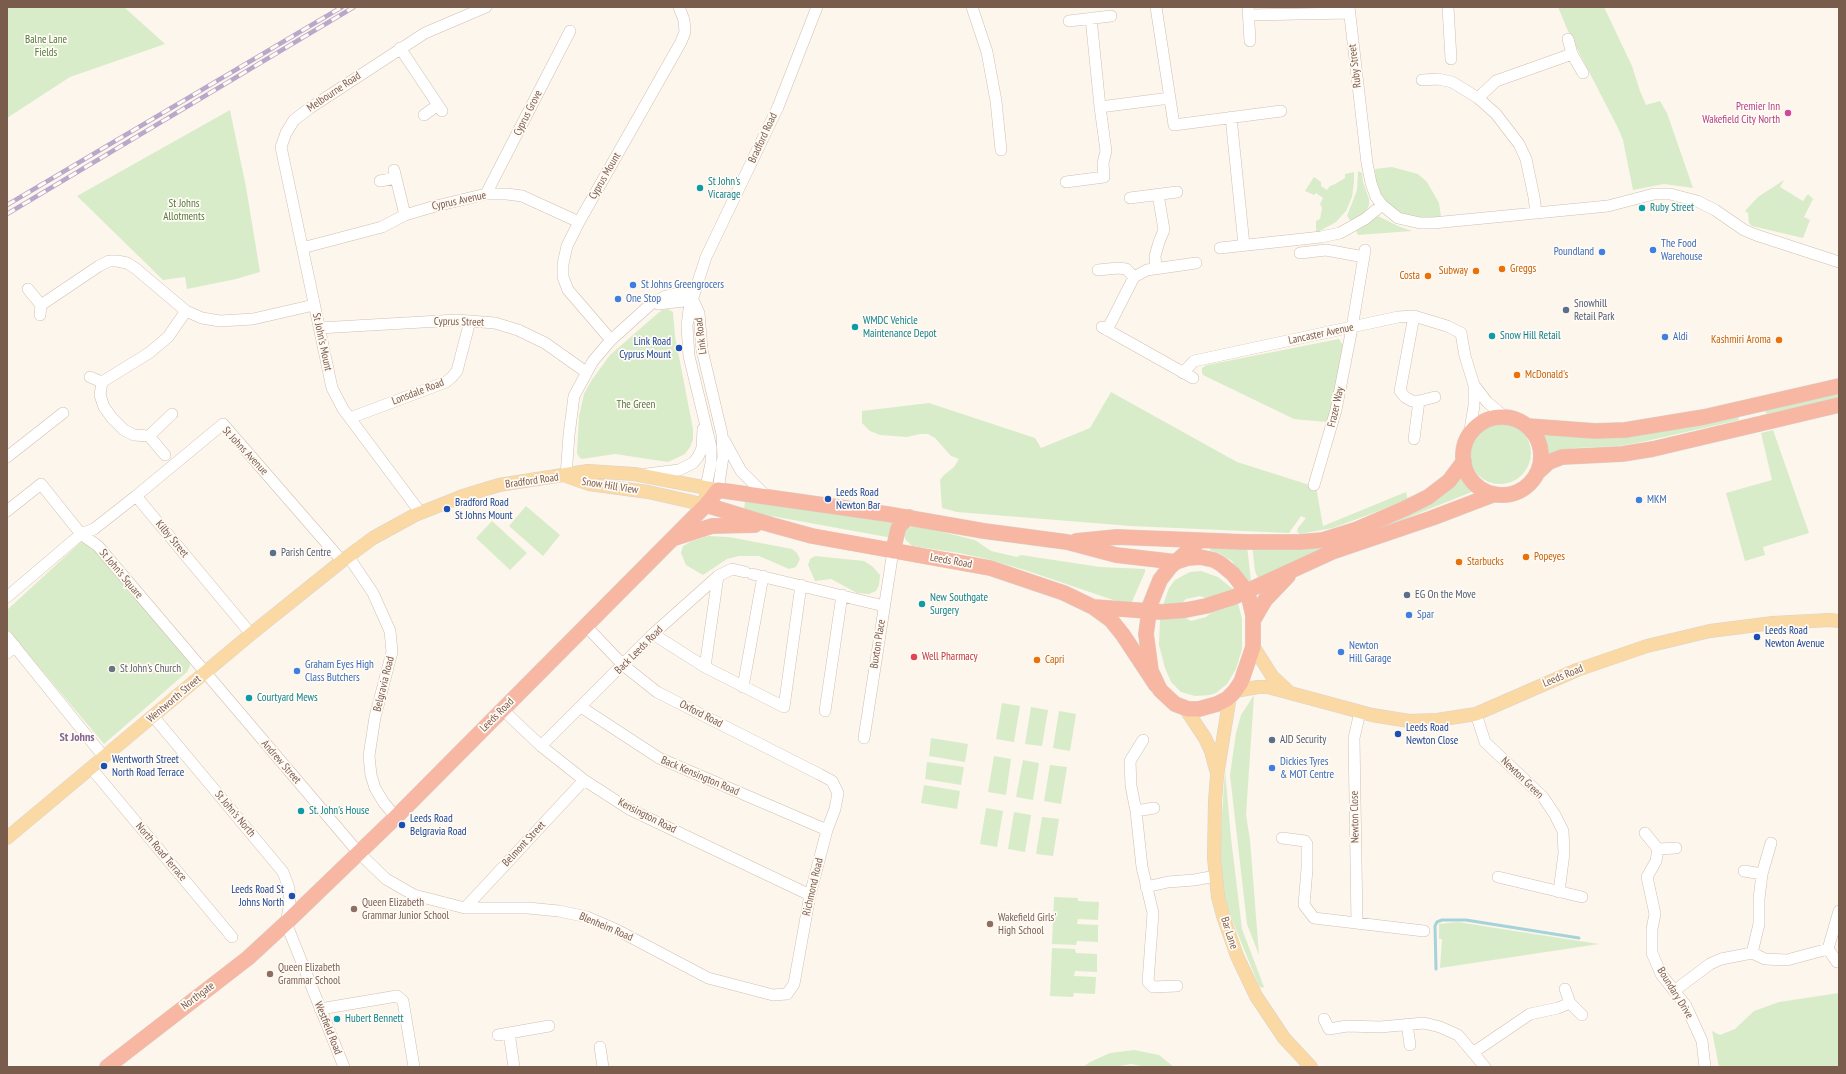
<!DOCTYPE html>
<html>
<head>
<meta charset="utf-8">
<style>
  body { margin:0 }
  #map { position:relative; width:1846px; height:1074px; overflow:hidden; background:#fdf6ec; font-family:"PT Sans Narrow",sans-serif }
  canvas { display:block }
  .frame { position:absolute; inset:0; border:8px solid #7a5c4d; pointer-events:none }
</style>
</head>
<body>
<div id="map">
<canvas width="1846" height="1074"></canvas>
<div class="frame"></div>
</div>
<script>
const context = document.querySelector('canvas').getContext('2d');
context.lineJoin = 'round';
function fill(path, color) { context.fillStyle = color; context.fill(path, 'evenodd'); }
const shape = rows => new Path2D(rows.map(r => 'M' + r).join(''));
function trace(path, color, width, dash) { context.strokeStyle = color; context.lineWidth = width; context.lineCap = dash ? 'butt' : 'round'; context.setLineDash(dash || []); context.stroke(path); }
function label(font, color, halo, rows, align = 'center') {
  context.font = font + ' "PT Sans Narrow",sans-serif'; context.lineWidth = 3.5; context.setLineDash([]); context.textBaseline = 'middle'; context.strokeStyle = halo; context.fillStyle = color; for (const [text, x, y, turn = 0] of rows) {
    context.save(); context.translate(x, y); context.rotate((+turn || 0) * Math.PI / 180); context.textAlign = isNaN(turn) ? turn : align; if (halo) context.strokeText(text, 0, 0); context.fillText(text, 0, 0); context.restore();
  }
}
fill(shape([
  [7,7,124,7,165,44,70,77,7,118],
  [1558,7,1604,7,1632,66,1640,91,1646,105,1660,101,1667,113,1693,188,1664,184,1633,190,1623,140,1618,128,1568,31],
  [230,110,246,187,260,272,236,279,187,289,185,277,163,280,77,196],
  [1392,167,1418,174,1427,182,1439,203,1441,217,1419,218,1403,215,1385,203,1376,186,1375,169],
  [1358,171,1362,173,1363,182,1369,199,1369,205,1365,214,1352,223,1347,216,1357,190],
  [1354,172,1354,182,1352,197,1346,211,1336,222,1316,233,1316,221,1320,219,1322,208,1320,204,1323,198,1316,193,1314,195,1305,191,1314,177,1321,182,1321,186,1327,190,1330,186,1335,184,1345,178,1345,174],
  [1784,180,1780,187,1803,201,1808,194,1813,199,1804,217,1810,220,1803,238,1752,226,1749,223,1748,213,1745,211,1758,197],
  [1378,216,1398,226,1412,231,1358,235,1356,231],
  [668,309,673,312,675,336,693,429,693,440,690,447,685,454,668,462,615,454,582,459,579,457,577,453,579,416,584,394,591,381,610,355,657,314,662,310],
  [1339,339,1343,345,1342,351,1330,417,1326,422,1294,419,1203,375,1202,372,1202,368,1207,365],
  [1839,391,1839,398,1766,414,1765,408],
  [1111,392,1237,462,1316,487,1323,526,1406,492,1408,500,1333,528,1300,534,1297,532,1298,528,1306,518,1301,516,1289,533,1131,526,957,512,942,508,940,480,944,475,954,467,959,459,951,456,935,438,928,434,920,434,907,437,880,435,870,431,862,423,862,411,929,403,1035,438,1041,448,1090,428],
  [1738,414,1739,420,1642,442,1619,446,1575,448,1545,456,1544,444,1541,433],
  '1469 453a31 31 0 1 1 62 0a31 31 0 1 1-62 0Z',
  [1773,430,1809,533,1763,547,1765,555,1745,561,1726,493,1772,480,1761,433],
  [1465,473,1470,487,1474,491,1258,578,1255,571,1252,545,1303,545,1441,491],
  [745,502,760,502,895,521,890,536,887,537,766,515,744,509],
  [526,506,560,535,543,556,509,526],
  [492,521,527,553,510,570,476,538],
  [914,525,975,540,991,551,1017,557,1021,555,1100,567,1145,569,1145,572,1131,604,1122,603,1028,571,987,559,959,553,912,546,905,539,904,533,908,528],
  [708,536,729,537,792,549,797,553,800,559,796,567,789,569,759,556,739,556,727,559,703,575,686,565,681,553,683,546,692,541],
  [81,542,87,543,92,547,189,661,190,666,187,672,104,744,7,629,7,610],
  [1215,546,1247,546,1251,581,1243,581,1232,561,1219,553,1209,550],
  [815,556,864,561,872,566,880,575,879,585,876,591,869,594,857,593,831,579,815,581,808,565,810,559],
  [1201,571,1218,577,1233,589,1208,599,1200,596,1186,599,1181,604,1163,605,1169,588,1175,580,1190,572],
  [1238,603,1242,619,1242,649,1236,669,1227,684,1216,693,1210,695,1195,696,1181,692,1171,682,1165,668,1159,645,1160,620,1184,617,1191,621,1206,617,1212,612],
  [1254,695,1246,815,1250,840,1259,955,1247,924,1230,775,1236,733,1241,715],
  [1002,703,1020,706,1014,742,996,739],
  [1031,707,1048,710,1042,746,1025,744],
  [1059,711,1076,714,1070,751,1053,748],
  [931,738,968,744,965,762,929,756],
  [994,756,1011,759,1006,795,988,792],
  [1023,760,1039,763,1033,800,1016,797],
  [927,762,964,767,961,785,925,779],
  [1050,765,1067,767,1061,804,1044,801],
  [1225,770,1231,838,1242,929,1264,987,1262,988,1259,986,1224,900,1220,846],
  [924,785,960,791,957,809,921,803],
  [986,808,1003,811,997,847,980,844],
  [1014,812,1031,815,1025,852,1008,849],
  [1042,817,1059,819,1053,856,1036,854],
  [1054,897,1078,898,1078,901,1099,902,1098,920,1078,919,1077,924,1098,925,1098,942,1077,941,1076,945,1052,944],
  [1458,922,1508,930,1599,944,1440,968,1442,939,1439,939,1439,924],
  [1052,948,1075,949,1076,953,1097,954,1097,972,1075,971,1074,976,1096,977,1095,994,1074,993,1073,997,1050,996],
  [1839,993,1839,1067,1719,1067,1712,1031,1720,1035,1735,1029,1754,1011,1779,1002],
  [1134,1050,1159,1055,1174,1067,1147,1067,1131,1064,1114,1067,1083,1067,1090,1062,1110,1053]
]), '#d8ecc9');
trace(shape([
  [1436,969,1435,926,1437,922,1442,920,1466,920,1579,938]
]), '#a5d3da', 3);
const minor = shape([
  [972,7,987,52,996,101,1001,150],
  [1156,7,1174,125,1281,111],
  [1248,7,1250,41],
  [1349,7,1367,163,1371,183,1376,197,1382,205,1398,218,1420,223,1433,223,1608,206,1654,194,1670,194,1697,201,1715,210,1744,230,1756,235,1839,262],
  [1448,7,1451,59],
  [1249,15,1349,13],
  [1091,18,1100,107],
  [1069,21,1111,16],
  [1568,39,1572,54,1583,73],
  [400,48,442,111],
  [1422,80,1438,79,1452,82,1478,98,1496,114,1519,144,1526,159,1534,197,1536,213],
  [1478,98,1496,81,1572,54],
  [424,115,438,105],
  [1231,117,1244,245],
  [394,170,405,215],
  [380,181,396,178],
  [1066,182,1104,177,1103,163,1106,151,1100,107,1170,98],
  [486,194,570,31],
  [1130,198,1177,192],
  [302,248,382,227,405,215,432,207,486,194,507,194,522,196,579,222],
  [1220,248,1321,237,1340,233,1365,219,1382,205],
  [1300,253,1326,250,1364,257],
  [1156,269,1155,256,1159,242,1164,230,1158,194],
  [1098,270,1118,268,1126,269,1134,277],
  [28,289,41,305,40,315],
  [693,300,699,313,702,350,722,434,723,457,718,490],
  [658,304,693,300],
  [41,305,99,266,109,261,117,261,127,263,135,268,186,311,202,318,220,321,253,319,314,305],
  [1414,316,1400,391,1405,397,1412,401,1419,401,1435,397],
  [1102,327,1193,378],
  [319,328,457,320,495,323,518,330,545,343,586,372],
  [1107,330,1134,277,1147,270,1196,263],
  [611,340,568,290,563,277,563,264,567,246,579,222,681,42,685,32,684,20,679,7],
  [1183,373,1194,361,1398,317,1414,316,1447,326,1461,333,1465,356,1474,385,1487,402,1505,417],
  [90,377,102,382],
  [350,418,446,382,452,377,457,371,470,321],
  [149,436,134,435,124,430,112,418,104,407,100,395,102,382,149,353,168,337,186,311],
  [1469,436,1474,406,1474,386],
  [1414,439,1419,401],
  [724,440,741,471,767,497],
  [165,455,149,436,172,414],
  [7,457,63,413],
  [647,474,679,470,693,463,698,457,702,448,703,429],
  [566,476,569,435,574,396,593,361,611,340,652,303,666,296,695,289],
  [1314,485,1336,410,1352,328,1365,250],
  [706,487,711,463,711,447,689,356,687,326,689,310,706,257,778,107,817,7],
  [136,496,223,424,342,561],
  [7,511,41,484,81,534,98,546,358,852,386,879,414,895,465,908,528,908,559,911,587,917,617,930,708,978,773,995,787,994,794,984,810,895,827,830,835,809,838,793,832,781,819,774,657,692,623,665,586,626],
  [420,512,343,409,332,388,281,147,286,133,294,120,310,108,425,33,486,7],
  [348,556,373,593,390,631,392,652,375,717,369,756,371,775,375,788,384,803,396,817],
  [752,574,884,606],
  [7,597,81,534,94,529,136,496,251,634],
  [653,634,705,667,784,707,801,585],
  [7,637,104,757],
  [7,653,15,646],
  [705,667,718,576],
  [743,687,763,576],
  [581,707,659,758,827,830],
  [502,709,541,746,584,780,629,809,810,895],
  [825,711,842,595],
  [1476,714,1485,742,1543,797,1555,815,1563,831,1564,853,1559,892],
  [153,716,283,872,289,888,290,903,286,923,344,1067],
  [864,738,893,551],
  [1143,740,1130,761,1131,786,1136,811,1142,867,1153,913,1148,982,1153,987,1177,986],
  [541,746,653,634,718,576,732,569,745,572],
  [91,768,232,937],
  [1136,811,1154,808],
  [1645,833,1658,849,1656,861,1647,877,1655,914,1652,929,1652,953,1661,974,1686,1006,1702,1041,1705,1067],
  [1282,838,1305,841,1307,844,1307,869,1304,905,1314,918,1424,931],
  [1658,849,1676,848],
  [1744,871,1762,874],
  [1498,877,1582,897],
  [1146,887,1168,882,1194,880,1216,876],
  [465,908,584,780],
  [1357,923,1354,738,1360,712],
  [1752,953,1759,924,1759,899,1762,874,1771,843],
  [1837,962,1828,949,1839,911],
  [1565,989,1570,1003,1582,1015],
  [1674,991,1710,964,1721,959,1752,953,1765,959,1787,960,1828,949],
  [320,1009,397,996,403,1001,414,1067],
  [1324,1019,1329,1029,1347,1026,1380,1027,1424,1023,1440,1027,1458,1035,1485,1067],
  [1407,1024,1410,1045],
  [509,1033,514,1067],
  [498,1035,549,1026],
  [600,1047,603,1067],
  [1474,1052,1530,1014,1558,1008,1570,1003]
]);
const major = shape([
  [566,476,589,484,648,492,706,505,706,495],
  [1253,646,1272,676,1287,690],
  [1235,691,1258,687,1268,687,1372,715,1409,721,1437,720,1476,714,1577,670,1647,646,1710,631,1773,623,1830,620,1839,621],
  [1230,696,1217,776,1215,801,1214,858,1218,897,1223,916,1237,956,1256,996,1284,1038,1311,1067],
  [1185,708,1205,738,1211,751,1216,770],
  [7,838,251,634,342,561,373,538,415,515,463,496,499,485,588,471,634,474,718,490]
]);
const highway = shape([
  '1463 456a39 39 0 1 1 78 0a39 39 0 1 1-78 0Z',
  [1527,426,1595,431,1625,430,1704,417,1839,386],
  [1537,473,1549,462,1562,457,1622,454,1653,449,1839,405],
  [706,505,772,525,812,536,990,568,1064,593,1093,607,1111,620,1123,635,1156,685],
  [675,538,712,526,755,525],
  [1076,541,1117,537,1245,542,1299,542,1323,540,1355,530,1404,509,1428,497,1449,481,1464,461],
  [893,551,898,529,901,524,909,517],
  [1176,562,1188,558,1200,557,1214,560,1221,564,1233,574,1244,588,1249,598,1253,615,1253,647,1241,682,1235,691,1227,699,1217,704,1199,709,1188,709,1175,704,1160,690,1151,671,1146,634,1150,605,1160,580,1170,567,1199,541],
  [1094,607,1162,612,1186,610,1206,606,1234,597,1332,552,1432,518,1495,494],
  [1254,619,1265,600,1288,576],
  [107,1067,248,958,286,923,396,817,706,505,718,490,887,514,984,531,1067,542,1116,555,1176,562]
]);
trace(minor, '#d1beb0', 12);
trace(major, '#dad1cd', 14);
trace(highway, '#dad1cd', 16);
trace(minor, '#fff', 11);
trace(major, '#fbd9a5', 13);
trace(highway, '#f7b7a3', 15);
const rail = shape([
  [7,205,342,7],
  [7,214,354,7]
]);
trace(rail, '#b9a8c9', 4.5);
trace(rail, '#fffaf3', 3, [9]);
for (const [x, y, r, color] of [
  [1788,113,4,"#d1479c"],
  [700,188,4,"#0f9aa8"],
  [1642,208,4,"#0f9aa8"],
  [1653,250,4,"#3f7fe0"],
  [1602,252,4,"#3f7fe0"],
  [1502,269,4,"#e8710a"],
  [1476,271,4,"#e8710a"],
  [1428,276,4,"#e8710a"],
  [633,285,4,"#3f7fe0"],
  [618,299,4,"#3f7fe0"],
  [1566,310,4,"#5c6f8a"],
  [855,327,4,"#0f9aa8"],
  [1492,336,4,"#0f9aa8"],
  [1665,337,4,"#3f7fe0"],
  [1779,340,4,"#e8710a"],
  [679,348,4,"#1a4fb4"],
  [1517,375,4,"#e8710a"],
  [828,499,4,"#1a4fb4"],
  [1639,500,4,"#3f7fe0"],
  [447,509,4,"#1a4fb4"],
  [273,553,4,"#5c6f8a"],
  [1526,557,4,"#e8710a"],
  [1459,562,4,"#e8710a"],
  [1407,595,4,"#5c6f8a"],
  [922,604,4,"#0f9aa8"],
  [1409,615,4,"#3f7fe0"],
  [1757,637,4,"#1a4fb4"],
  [1341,652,4,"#3f7fe0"],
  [914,657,4,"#e0444e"],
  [1037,660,4,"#e8710a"],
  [112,669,4,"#6b7280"],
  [297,671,4,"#3f7fe0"],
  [249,698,4,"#0f9aa8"],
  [1398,734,4,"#1a4fb4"],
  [1272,740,4,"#5c6f8a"],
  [104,766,4,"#1a4fb4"],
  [1272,768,4,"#3f7fe0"],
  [301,811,4,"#0f9aa8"],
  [402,825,4,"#1a4fb4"],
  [292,896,4,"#1a4fb4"],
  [354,909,4,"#8d6e63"],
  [990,924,4,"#8d6e63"],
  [270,974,4,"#8d6e63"],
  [337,1019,4,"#0f9aa8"]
]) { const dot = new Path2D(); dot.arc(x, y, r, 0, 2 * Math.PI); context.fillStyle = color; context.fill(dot); trace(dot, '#fffaf3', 1.5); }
label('11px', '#537a41', '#fffaf3', [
  ["Balne Lane",46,40],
  ["Fields",46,53],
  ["St Johns",184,204],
  ["Allotments",184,217],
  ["The Green",636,405]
]);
label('11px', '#7a5c4d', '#fffaf3', [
  ["Ruby Street",1355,66,-97],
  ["Melbourne Road",334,92,-34],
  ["Cyprus Grove",528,113,-63],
  ["Bradford Road",763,138,-65],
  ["Cyprus Mount",605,176,-60],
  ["Cyprus Avenue",459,201,-12],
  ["Cyprus Street",459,322,1],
  ["Lancaster Avenue",1321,334,-12],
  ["Link Road",701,336,-97],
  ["St John's Mount",322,342,78],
  ["Lonsdale Road",418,392,-21],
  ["Frazer Way",1336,407,-77],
  ["St Johns Avenue",245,451,47],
  ["Bradford Road",532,481,-8],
  ["Snow Hill View",610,486,9],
  ["Kilby Street",172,539,50],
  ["Leeds Road",951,561,10],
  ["St John's Square",121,574,50],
  ["Buxton Place",878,644,-81],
  ["Back Leeds Road",639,650,-45],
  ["Leeds Road",1563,676,-22],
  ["Belgravia Road",384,684,-76],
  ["Wentworth Street",174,699,-40],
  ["Oxford Road",701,714,27],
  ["Leeds Road",497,715,-45],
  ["Andrew Street",281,762,49],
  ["Back Kensington Road",700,776,23],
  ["Newton Green",1522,778,44],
  ["St John's North",235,814,50],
  ["Kensington Road",647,816,27],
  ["Newton Close",1355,817,-91],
  ["Belmont Street",524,844,-47],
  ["North Road Terrace",161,852,50],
  ["Richmond Road",813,887,-77],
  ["Blenheim Road",606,927,23],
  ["Bar Lane",1229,933,72],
  ["Boundary Drive",1675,993,58],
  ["Northgate",198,996,-37],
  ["Westfield Road",328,1028,68]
]);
label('11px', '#b23c85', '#fffaf3', [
  ["Premier Inn",1780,107],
  ["Wakefield City North",1780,120]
], 'right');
label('11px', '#0d838f', '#fffaf3', [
  ["St John's",708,182],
  ["Vicarage",708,195],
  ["Ruby Street",1650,208],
  ["WMDC Vehicle",863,321],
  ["Maintenance Depot",863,334],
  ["Snow Hill Retail",1500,336],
  ["New Southgate",930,598],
  ["Surgery",930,611],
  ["Courtyard Mews",257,698],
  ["St. John's House",309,811],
  ["Hubert Bennett",345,1019]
], 'left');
label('11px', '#366cbe', '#fffaf3', [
  ["The Food",1661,244],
  ["Warehouse",1661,257],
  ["Poundland",1594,252,"right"],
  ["St Johns Greengrocers",641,285],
  ["One Stop",626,299],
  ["Aldi",1673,337],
  ["MKM",1647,500],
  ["Spar",1417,615],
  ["Newton",1349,646],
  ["Hill Garage",1349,659],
  ["Graham Eyes High",305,665],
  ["Class Butchers",305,678],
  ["Dickies Tyres",1280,762],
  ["& MOT Centre",1280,775]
], 'left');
label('11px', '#c56008', '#fffaf3', [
  ["Greggs",1510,269],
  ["Subway",1468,271,"right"],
  ["Costa",1420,276,"right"],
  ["Kashmiri Aroma",1771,340,"right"],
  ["McDonald's",1525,375],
  ["Popeyes",1534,557],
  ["Starbucks",1467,562],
  ["Capri",1045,660]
], 'left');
label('11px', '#4e5e75', '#fffaf3', [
  ["Snowhill",1574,304],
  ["Retail Park",1574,317],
  ["Parish Centre",281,553],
  ["EG On the Move",1415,595],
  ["AJD Security",1280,740]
], 'left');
label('11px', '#164399', '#fffaf3', [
  ["Link Road",671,342,"right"],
  ["Cyprus Mount",671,355,"right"],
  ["Leeds Road",836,493],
  ["Newton Bar",836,506],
  ["Bradford Road",455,503],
  ["St Johns Mount",455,516],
  ["Leeds Road",1765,631],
  ["Newton Avenue",1765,644],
  ["Leeds Road",1406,728],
  ["Newton Close",1406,741],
  ["Wentworth Street",112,760],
  ["North Road Terrace",112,773],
  ["Leeds Road",410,819],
  ["Belgravia Road",410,832],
  ["Leeds Road St",284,890,"right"],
  ["Johns North",284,903,"right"]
], 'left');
label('11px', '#be3a42', '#fffaf3', [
  ["Well Pharmacy",922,657]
], 'left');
label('11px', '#5b616d', '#fffaf3', [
  ["St John's Church",120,669]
], 'left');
label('11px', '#785e54', '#fffaf3', [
  ["Queen Elizabeth",362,903],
  ["Grammar Junior School",362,916],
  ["Wakefield Girls'",998,918],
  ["High School",998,931],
  ["Queen Elizabeth",278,968],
  ["Grammar School",278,981]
], 'left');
label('bold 12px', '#846695', '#fffaf3', [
  ["St Johns",77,738]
]);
</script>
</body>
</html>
